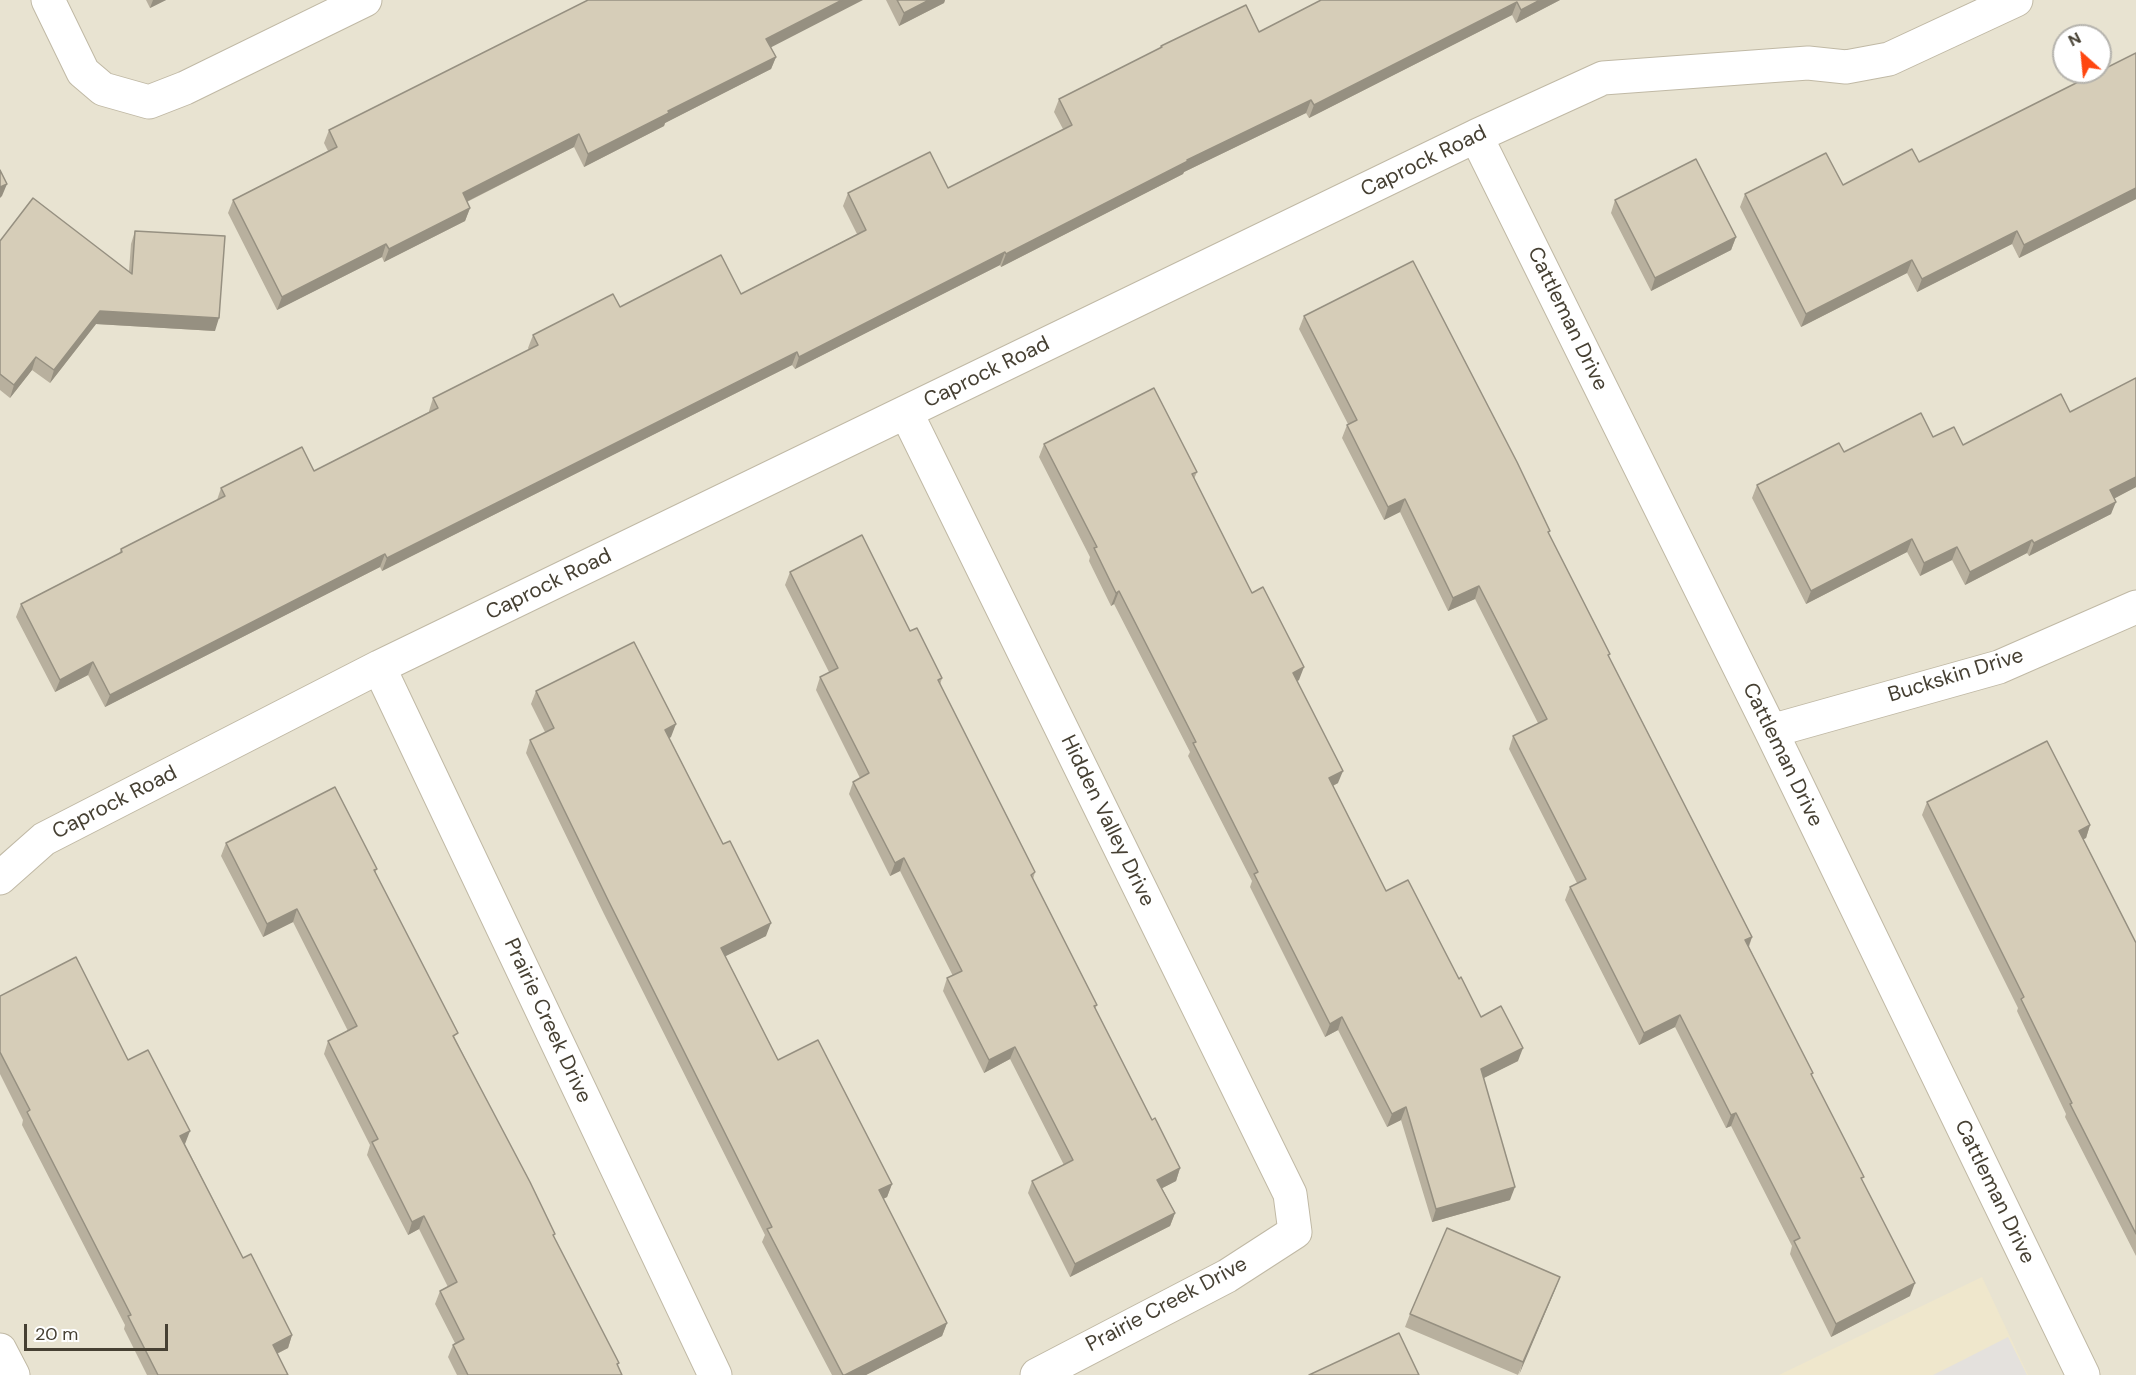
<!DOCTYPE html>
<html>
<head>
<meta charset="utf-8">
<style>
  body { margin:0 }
  #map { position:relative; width:2136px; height:1375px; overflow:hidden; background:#f4f0e4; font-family:"DM Sans",sans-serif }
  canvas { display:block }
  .north { position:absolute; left:2052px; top:24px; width:60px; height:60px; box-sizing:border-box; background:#fff; border:2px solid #b5b3ad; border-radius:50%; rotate:333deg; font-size:16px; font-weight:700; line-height:24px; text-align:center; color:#464033 }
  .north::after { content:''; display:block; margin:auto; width:21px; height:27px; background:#ff460f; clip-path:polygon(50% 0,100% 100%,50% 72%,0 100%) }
  .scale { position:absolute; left:24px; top:1324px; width:144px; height:27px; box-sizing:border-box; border:3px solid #464033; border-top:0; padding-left:8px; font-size:18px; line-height:21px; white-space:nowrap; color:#464033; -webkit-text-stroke:4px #fff; paint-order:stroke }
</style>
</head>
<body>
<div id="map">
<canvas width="2136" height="1375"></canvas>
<div class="north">N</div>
<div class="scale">20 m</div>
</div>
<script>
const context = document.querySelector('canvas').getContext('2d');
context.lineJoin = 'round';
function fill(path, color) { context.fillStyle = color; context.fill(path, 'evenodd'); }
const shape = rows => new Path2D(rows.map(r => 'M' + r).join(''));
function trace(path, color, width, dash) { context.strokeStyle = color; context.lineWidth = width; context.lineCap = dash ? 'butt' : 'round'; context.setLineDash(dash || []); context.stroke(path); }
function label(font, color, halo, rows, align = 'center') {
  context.font = font + ' "DM Sans",sans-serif'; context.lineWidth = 4.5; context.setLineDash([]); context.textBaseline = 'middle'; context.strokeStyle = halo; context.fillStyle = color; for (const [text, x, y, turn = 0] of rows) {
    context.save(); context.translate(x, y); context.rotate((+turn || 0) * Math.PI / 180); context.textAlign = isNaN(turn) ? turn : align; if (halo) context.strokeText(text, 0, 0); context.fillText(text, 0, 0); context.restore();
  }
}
fill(shape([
  [0,0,2136,0,2136,1375,0,1375],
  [2064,36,2100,36,2100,72,2064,72]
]), '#e8e3d1');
fill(shape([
  [1982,1277,2028,1375,1779,1375]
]), '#efe7cc');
fill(shape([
  [2008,1337,2027,1375,1933,1375,1959,1362]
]), '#e4e1dd');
const minor = shape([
  [48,0,83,72,103,89,149,102,185,88,365,0],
  [1476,136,1771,731,2083,1375],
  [906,412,1290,1194,1295,1232,1227,1276,1037,1375],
  [379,667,715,1375],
  [1771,731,1999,667,2136,607],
  [0,878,44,839,379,667,1476,136,1603,78,1808,63,1846,67,1889,59,2016,0],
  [0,1350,13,1375]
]);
trace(minor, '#c0b9a5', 35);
trace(minor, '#fff', 33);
fill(shape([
  [146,0,166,0,150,8],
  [886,0,945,0,944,3,899,26],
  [1321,0,1560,0,1516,23,1512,15,1309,118,1306,113,1184,172,1183,174,1001,267,1000,265,795,369,792,365,382,571,380,567,105,707,88,675,55,692,16,617,21,604,119,554,121,549,217,500,221,488,314,471,429,412,429,411,433,398,529,350,528,348,533,335,620,307,741,294,857,234,843,206,848,193,948,188,1063,129,1054,112,1059,99,1160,48,1161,46,1259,32],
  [771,47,776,57,771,69,665,123,664,126,584,167,574,147,467,202,470,208,465,221,384,262,382,257,277,310,228,213,233,200,328,151,324,143,329,130],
  [2136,53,2136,199,2019,258,2012,244,1917,292,1907,273,1801,327,1740,207,1745,194,1843,185,1919,162],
  [1615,200,1736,237,1731,250,1651,291,1611,213],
  [135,231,215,331,96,324,50,383,32,370,10,398,0,390,0,241,129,271,131,244],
  [1304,316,1549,534,1609,657,1752,937,1749,947,1862,1181,1910,1296,1831,1337,1790,1254,1792,1246,1731,1126,1726,1128,1675,1027,1639,1045,1565,900,1570,887,1577,883,1509,749,1513,736,1538,723,1475,599,1448,611,1400,512,1384,520,1342,438,1347,425,1348,424,1299,329],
  [2070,412,2136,487,2114,498,2111,514,2029,556,2027,553,1965,585,1952,560,1920,576,1907,552,1806,604,1752,498,1757,485,1844,452,1933,437,1963,445],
  [1044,444,1197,472,1194,479,1252,593,1299,680,1297,681,1338,783,1333,786,1386,891,1459,979,1481,1017,1518,1061,1483,1078,1510,1200,1432,1222,1401,1120,1387,1127,1338,1030,1325,1037,1250,887,1252,881,1188,756,1190,752,1114,604,1111,606,1089,561,1090,557,1039,457],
  [790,572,910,631,942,678,940,685,1035,872,1033,879,1097,1005,1095,1009,1152,1120,1180,1168,1176,1181,1162,1188,1175,1213,1170,1226,1070,1277,1028,1193,1032,1181,1064,1165,1010,1059,984,1073,943,991,947,978,953,976,900,871,890,876,849,794,853,782,860,778,816,690,820,677,829,672,785,585],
  [536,691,671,737,669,738,766,936,725,956,778,1060,892,1184,887,1197,883,1199,947,1323,942,1336,866,1375,832,1375,762,1242,765,1235,604,914,526,753,530,740,545,732,531,704],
  [1927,802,2090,825,2086,838,2083,839,2136,943,2136,1256,2065,1117,2066,1114,2017,1011,2018,1008,1922,815],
  [226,843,377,869,375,873,456,1040,622,1375,457,1375,448,1357,453,1345,455,1343,435,1304,440,1291,448,1287,419,1229,408,1235,367,1155,370,1145,324,1054,328,1041,348,1031,293,922,263,937,221,856],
  [0,996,128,1060,185,1144,243,1258,292,1335,288,1348,277,1354,288,1375,147,1375,124,1329,125,1325,22,1125,23,1120,0,1074],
  [1560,1277,1518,1375,1405,1327,1410,1314]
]), '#b8b09e');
fill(shape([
  [153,0,166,0,150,8],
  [842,0,863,0,762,52,766,39],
  [929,0,945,0,944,3,899,26,904,13],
  [1540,0,1560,0,1516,23,1521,10],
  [1517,2,1512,15,1309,118,1314,105],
  [776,57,771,69,665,123,664,126,584,167,588,154,668,111],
  [1311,100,1306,113,1184,172,1183,174,1001,267,1006,254,1187,160],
  [579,134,574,147,458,206,463,193],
  [7,184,2,196,0,198,0,187],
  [2136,188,2136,199,2019,258,2024,245],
  [470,208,465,221,384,262,389,249],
  [2017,231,2012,244,1917,292,1922,279],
  [1736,237,1731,250,1651,291,1655,278],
  [386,244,382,257,277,310,282,297],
  [1005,252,1000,265,795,369,799,357],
  [1912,260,1907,273,1801,327,1806,314],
  [100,311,219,318,215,331,96,324,50,383,54,370],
  [797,352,792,365,382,571,387,558],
  [36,357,32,370,10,398,14,385],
  [2136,477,2136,487,2106,503,2110,490],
  [1405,499,1400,512,1384,520,1388,507],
  [2116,502,2111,514,2029,556,2034,543],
  [1912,539,1907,552,1806,604,1811,591],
  [2032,540,2027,553,1965,585,1970,572],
  [1957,547,1952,560,1920,576,1924,563],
  [385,554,380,567,105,707,110,695],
  [1479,586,1475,599,1448,611,1453,598],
  [1119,591,1114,604,1111,606,1116,593],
  [93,662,88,675,55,692,60,680],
  [1304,667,1299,680,1288,686,1293,673],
  [676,724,671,737,660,743,665,730],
  [1343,771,1338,783,1324,790,1329,778],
  [2090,825,2086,838,2074,844,2079,831],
  [904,858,900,871,890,876,895,863],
  [297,909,293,922,263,937,267,924],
  [771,923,766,936,716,961,721,948],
  [1752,937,1747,950,1745,940],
  [1680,1015,1675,1027,1639,1045,1644,1033],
  [1342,1017,1338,1030,1325,1037,1330,1024],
  [1015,1047,1010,1059,984,1073,989,1060],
  [1523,1048,1518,1061,1476,1082,1481,1069],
  [1406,1107,1401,1120,1387,1127,1392,1114],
  [1736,1113,1731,1126,1726,1128,1731,1115],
  [190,1131,185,1144,176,1149,180,1136],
  [1180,1168,1176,1181,1153,1193,1157,1180],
  [892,1184,887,1197,875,1203,879,1190],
  [1515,1187,1510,1200,1432,1222,1436,1209],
  [1175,1213,1170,1226,1070,1277,1075,1264],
  [424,1216,419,1229,408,1235,412,1222],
  [1560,1277,1555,1290,1519,1375,1523,1362],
  [1915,1283,1910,1296,1831,1337,1836,1324],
  [947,1323,942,1336,866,1375,845,1375],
  [292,1335,288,1348,268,1358,273,1345]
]), '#969081');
const building = shape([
  [588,0,842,0,766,39,776,57,668,111,669,113,588,154,579,134,463,193,470,208,389,249,386,244,282,297,233,200,337,147,329,130,588,0],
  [897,0,929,0,904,13,897,0],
  [1321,0,1540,0,1521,10,1517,2,1314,105,1311,100,1187,160,1188,161,1006,254,1005,252,799,357,797,352,387,558,385,554,110,695,93,662,60,680,21,604,122,552,121,549,225,496,221,488,302,447,314,471,438,408,433,398,538,345,533,335,613,294,620,307,721,255,741,294,866,230,848,193,930,152,948,188,1072,125,1059,99,1162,47,1161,46,1246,5,1259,32,1321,0],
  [2136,53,2136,188,2024,245,2017,231,1922,279,1912,260,1806,314,1745,194,1826,153,1843,185,1912,149,1919,162,2098,72,2100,72,2100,71,2136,53],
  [1696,159,1736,237,1655,278,1615,200,1696,159],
  [0,170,7,184,0,187,0,170],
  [33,198,132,274,135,231,225,236,219,318,100,311,54,370,36,357,14,385,0,374,0,241,33,198],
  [1413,261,1517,462,1550,531,1548,532,1610,654,1608,655,1752,937,1745,940,1813,1073,1811,1074,1864,1177,1861,1178,1915,1283,1836,1324,1794,1241,1800,1238,1736,1113,1731,1115,1680,1015,1644,1033,1570,887,1586,879,1513,736,1547,719,1479,586,1453,598,1405,499,1388,507,1347,425,1357,420,1304,316,1413,261],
  [2136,378,2136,477,2110,490,2116,502,2034,543,2032,540,1970,572,1957,547,1924,563,1912,539,1811,591,1757,485,1839,443,1844,452,1921,413,1933,437,1954,427,1963,445,2061,394,2070,412,2136,378],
  [1154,388,1197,472,1192,474,1252,593,1263,587,1304,667,1293,673,1343,771,1329,778,1386,891,1408,880,1459,979,1461,977,1481,1017,1501,1006,1523,1048,1481,1069,1515,1187,1436,1209,1406,1107,1392,1114,1342,1017,1330,1024,1254,874,1258,872,1193,743,1196,742,1119,591,1116,593,1094,548,1097,547,1044,444,1154,388],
  [862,535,910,631,917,628,942,678,938,680,1035,872,1031,875,1097,1005,1094,1006,1152,1120,1155,1118,1180,1168,1157,1180,1175,1213,1075,1264,1032,1181,1073,1160,1015,1047,989,1060,947,978,962,971,904,858,895,863,853,782,869,773,820,677,838,668,790,572,862,535],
  [634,642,676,724,665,730,723,844,730,841,771,923,721,948,778,1060,818,1040,892,1184,879,1190,947,1323,845,1375,843,1375,767,1229,772,1227,609,902,530,740,554,728,536,691,634,642],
  [2047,741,2090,825,2079,831,2136,943,2136,1234,2070,1104,2072,1103,2021,999,2024,997,1927,802,2047,741],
  [335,787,377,869,374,870,458,1033,453,1036,530,1182,555,1234,553,1235,619,1363,617,1364,622,1375,468,1375,453,1345,464,1339,440,1291,457,1282,424,1216,412,1222,372,1142,378,1139,328,1041,357,1026,297,909,267,924,226,843,335,787],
  [76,957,128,1060,148,1050,190,1131,180,1136,243,1258,251,1254,292,1335,273,1345,288,1375,158,1375,128,1316,131,1315,27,1112,30,1110,0,1052,0,996,76,957],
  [1447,1228,1560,1277,1523,1362,1410,1314,1447,1228],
  [1399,1333,1419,1375,1309,1375,1399,1333]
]);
fill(building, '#d6cdb8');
trace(building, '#969081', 1.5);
label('21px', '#464033', '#fff', [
  ["Caprock Road",1424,162,-26],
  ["Cattleman Drive",1567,319,64],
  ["Caprock Road",987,373,-26],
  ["Caprock Road",549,585,-26],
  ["Buckskin Drive",1956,676,-17],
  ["Cattleman Drive",1782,755,64],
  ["Caprock Road",115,803,-27],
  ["Hidden Valley Drive",1107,821,64],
  ["Prairie Creek Drive",547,1021,65],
  ["Cattleman Drive",1994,1192,64],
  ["Prairie Creek Drive",1167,1305,-28]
]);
</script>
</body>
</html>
